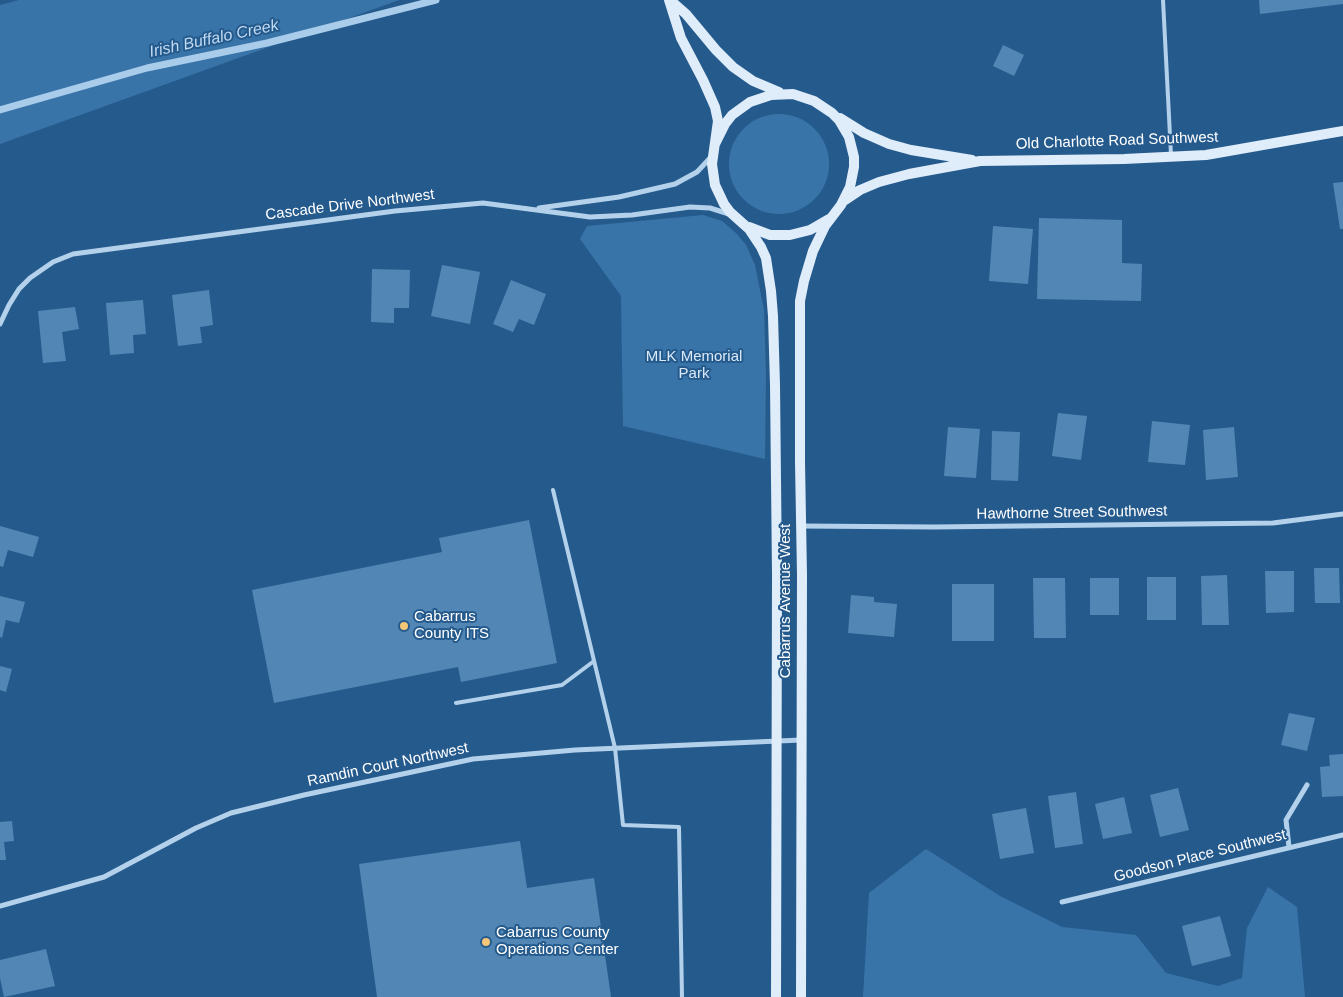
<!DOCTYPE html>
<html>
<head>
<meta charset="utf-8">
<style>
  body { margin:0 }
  canvas { display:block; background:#255a8d }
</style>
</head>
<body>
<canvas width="1343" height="997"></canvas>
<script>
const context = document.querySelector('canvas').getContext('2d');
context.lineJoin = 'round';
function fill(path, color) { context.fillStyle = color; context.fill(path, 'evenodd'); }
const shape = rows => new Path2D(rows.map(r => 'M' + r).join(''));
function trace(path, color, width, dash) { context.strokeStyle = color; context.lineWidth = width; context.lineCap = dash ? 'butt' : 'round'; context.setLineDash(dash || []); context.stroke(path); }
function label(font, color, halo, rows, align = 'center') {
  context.font = font + ' Arial,sans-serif'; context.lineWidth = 4; context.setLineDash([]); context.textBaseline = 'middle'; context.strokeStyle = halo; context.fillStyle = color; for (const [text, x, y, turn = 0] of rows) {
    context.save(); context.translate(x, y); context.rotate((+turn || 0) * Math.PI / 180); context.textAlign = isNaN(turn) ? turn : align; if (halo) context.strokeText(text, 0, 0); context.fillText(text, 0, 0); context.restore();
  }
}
fill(shape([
  [19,0,399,0,0,144,0,5],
  '729 164a50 50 0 1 1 100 0a50 50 0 1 1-100 0Z',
  [703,215,722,221,737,234,746,245,755,265,764,310,766,374,765,459,623,426,621,296,580,239,587,226],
  [926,849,1000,896,1062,927,1136,935,1166,973,1218,986,1242,978,1247,928,1268,887,1297,907,1305,997,863,997,869,893]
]), '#3974a9');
trace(shape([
  [0,110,147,68,267,43,436,0]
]), '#a9cceb', 7);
fill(shape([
  [1259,0,1343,0,1343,4,1260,14],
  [1003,45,1024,55,1014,76,993,66],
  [1343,182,1343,229,1340,229,1333,183],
  [1039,218,1122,220,1122,263,1142,264,1141,301,1037,299],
  [993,226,1033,229,1028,284,989,281],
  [442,265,480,272,470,324,431,316],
  [372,269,410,270,409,308,394,308,394,323,371,322],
  [511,280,546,294,534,325,519,319,513,332,493,324],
  [209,290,213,325,200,327,202,343,178,346,172,295],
  [143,300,146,334,133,335,134,353,110,355,106,303],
  [75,307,79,329,62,332,66,361,43,363,38,311],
  [1058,413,1087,416,1081,460,1052,456],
  [1152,421,1190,425,1185,465,1148,462],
  [948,427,980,429,976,478,944,476],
  [1234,427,1238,477,1206,480,1203,430],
  [992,431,1020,432,1018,481,991,480],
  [529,520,557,663,461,682,458,667,274,703,252,590,442,552,439,538],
  [0,526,39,537,33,557,8,550,3,567,0,566],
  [1314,568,1339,568,1340,603,1315,603],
  [1265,571,1294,571,1294,612,1266,613],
  [1227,575,1229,625,1202,625,1201,576],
  [1147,577,1176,577,1176,620,1147,620],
  [1033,578,1065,578,1066,638,1034,638],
  [1090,578,1119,578,1119,615,1090,615],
  [952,584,994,584,994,641,952,641],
  [851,595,874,597,874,602,897,604,894,637,848,633],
  [0,596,25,602,19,623,6,620,2,638,0,637],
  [0,666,12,669,6,692,0,690],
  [1289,713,1315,718,1307,751,1281,745],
  [1343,754,1343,796,1322,797,1320,767,1330,766,1329,755],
  [1178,788,1189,830,1160,837,1150,795],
  [1076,792,1083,844,1055,848,1048,796],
  [1124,797,1132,833,1103,839,1095,804],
  [1026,808,1034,853,1000,859,992,814],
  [12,821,14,841,4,842,6,860,0,860,0,822],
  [520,841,527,888,594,878,611,997,377,997,359,864],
  [1220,916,1231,956,1192,966,1182,926],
  [46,949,55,986,4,997,0,978,0,960]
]), '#5186b5');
trace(shape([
  [1163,0,1171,155],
  [553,490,615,748,623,825,679,827,682,997],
  [456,703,562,685,594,661]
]), '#b4d1eb', 4);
trace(shape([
  [539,208,619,197,675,184,697,172,711,157],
  [0,324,9,305,19,289,30,278,53,262,73,254,395,211,483,203,590,217,632,215,690,207,710,208,729,214],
  [801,526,934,527,1273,523,1343,514],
  [1289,847,1286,820,1307,785],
  [1062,902,1343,835],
  [0,906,104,877,196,828,231,813,304,795,473,759,575,750,801,740]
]), '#b4d1eb', 5);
trace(shape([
  [669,0,681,38,703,80,715,107,718,121,712,164,715,185,724,204,730,212,749,229,761,247,766,258,771,291,773,316,775,385,777,575,776,997],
  [670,0,686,14,716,50,733,67,753,81,779,92],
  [840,118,864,133,889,144,911,150,972,160],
  [715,144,725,124,732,115,750,102,771,95,793,94,814,101,832,113,839,120,849,137,854,157,854,167,850,187,841,205,825,226,813,251,804,281,800,301,800,462,802,575,801,997],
  [845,200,860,190,879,182,909,174,980,161,1124,159,1206,155,1343,131],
  [749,227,770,235,790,235,810,230,829,219]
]), '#dfecf9', 10);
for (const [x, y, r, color] of [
  [404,626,5,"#f4c778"],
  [486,942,5,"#f4c778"]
]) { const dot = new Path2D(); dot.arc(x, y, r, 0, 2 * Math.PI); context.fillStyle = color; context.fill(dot); trace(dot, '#255a8d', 2); }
label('15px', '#fff', '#255a8d', [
  ["Old Charlotte Road Southwest",1117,141,-2],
  ["Cascade Drive Northwest",350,205,-7],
  ["Hawthorne Street Southwest",1072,513,-1],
  ["Cabarrus Avenue West",786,601,-90],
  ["Ramdin Court Northwest",388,765,-12],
  ["Goodson Place Southwest",1200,856,-14]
]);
label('15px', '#d9e9f8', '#255a8d', [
  ["MLK Memorial",694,357],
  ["Park",694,374]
]);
label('15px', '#fff', '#255a8d', [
  ["Cabarrus",414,617],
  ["County ITS",414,634],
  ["Cabarrus County",496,933],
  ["Operations Center",496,950]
], 'left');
label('italic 16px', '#c0daf2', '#255a8d', [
  ["Irish Buffalo Creek",214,39,-12]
]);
</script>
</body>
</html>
